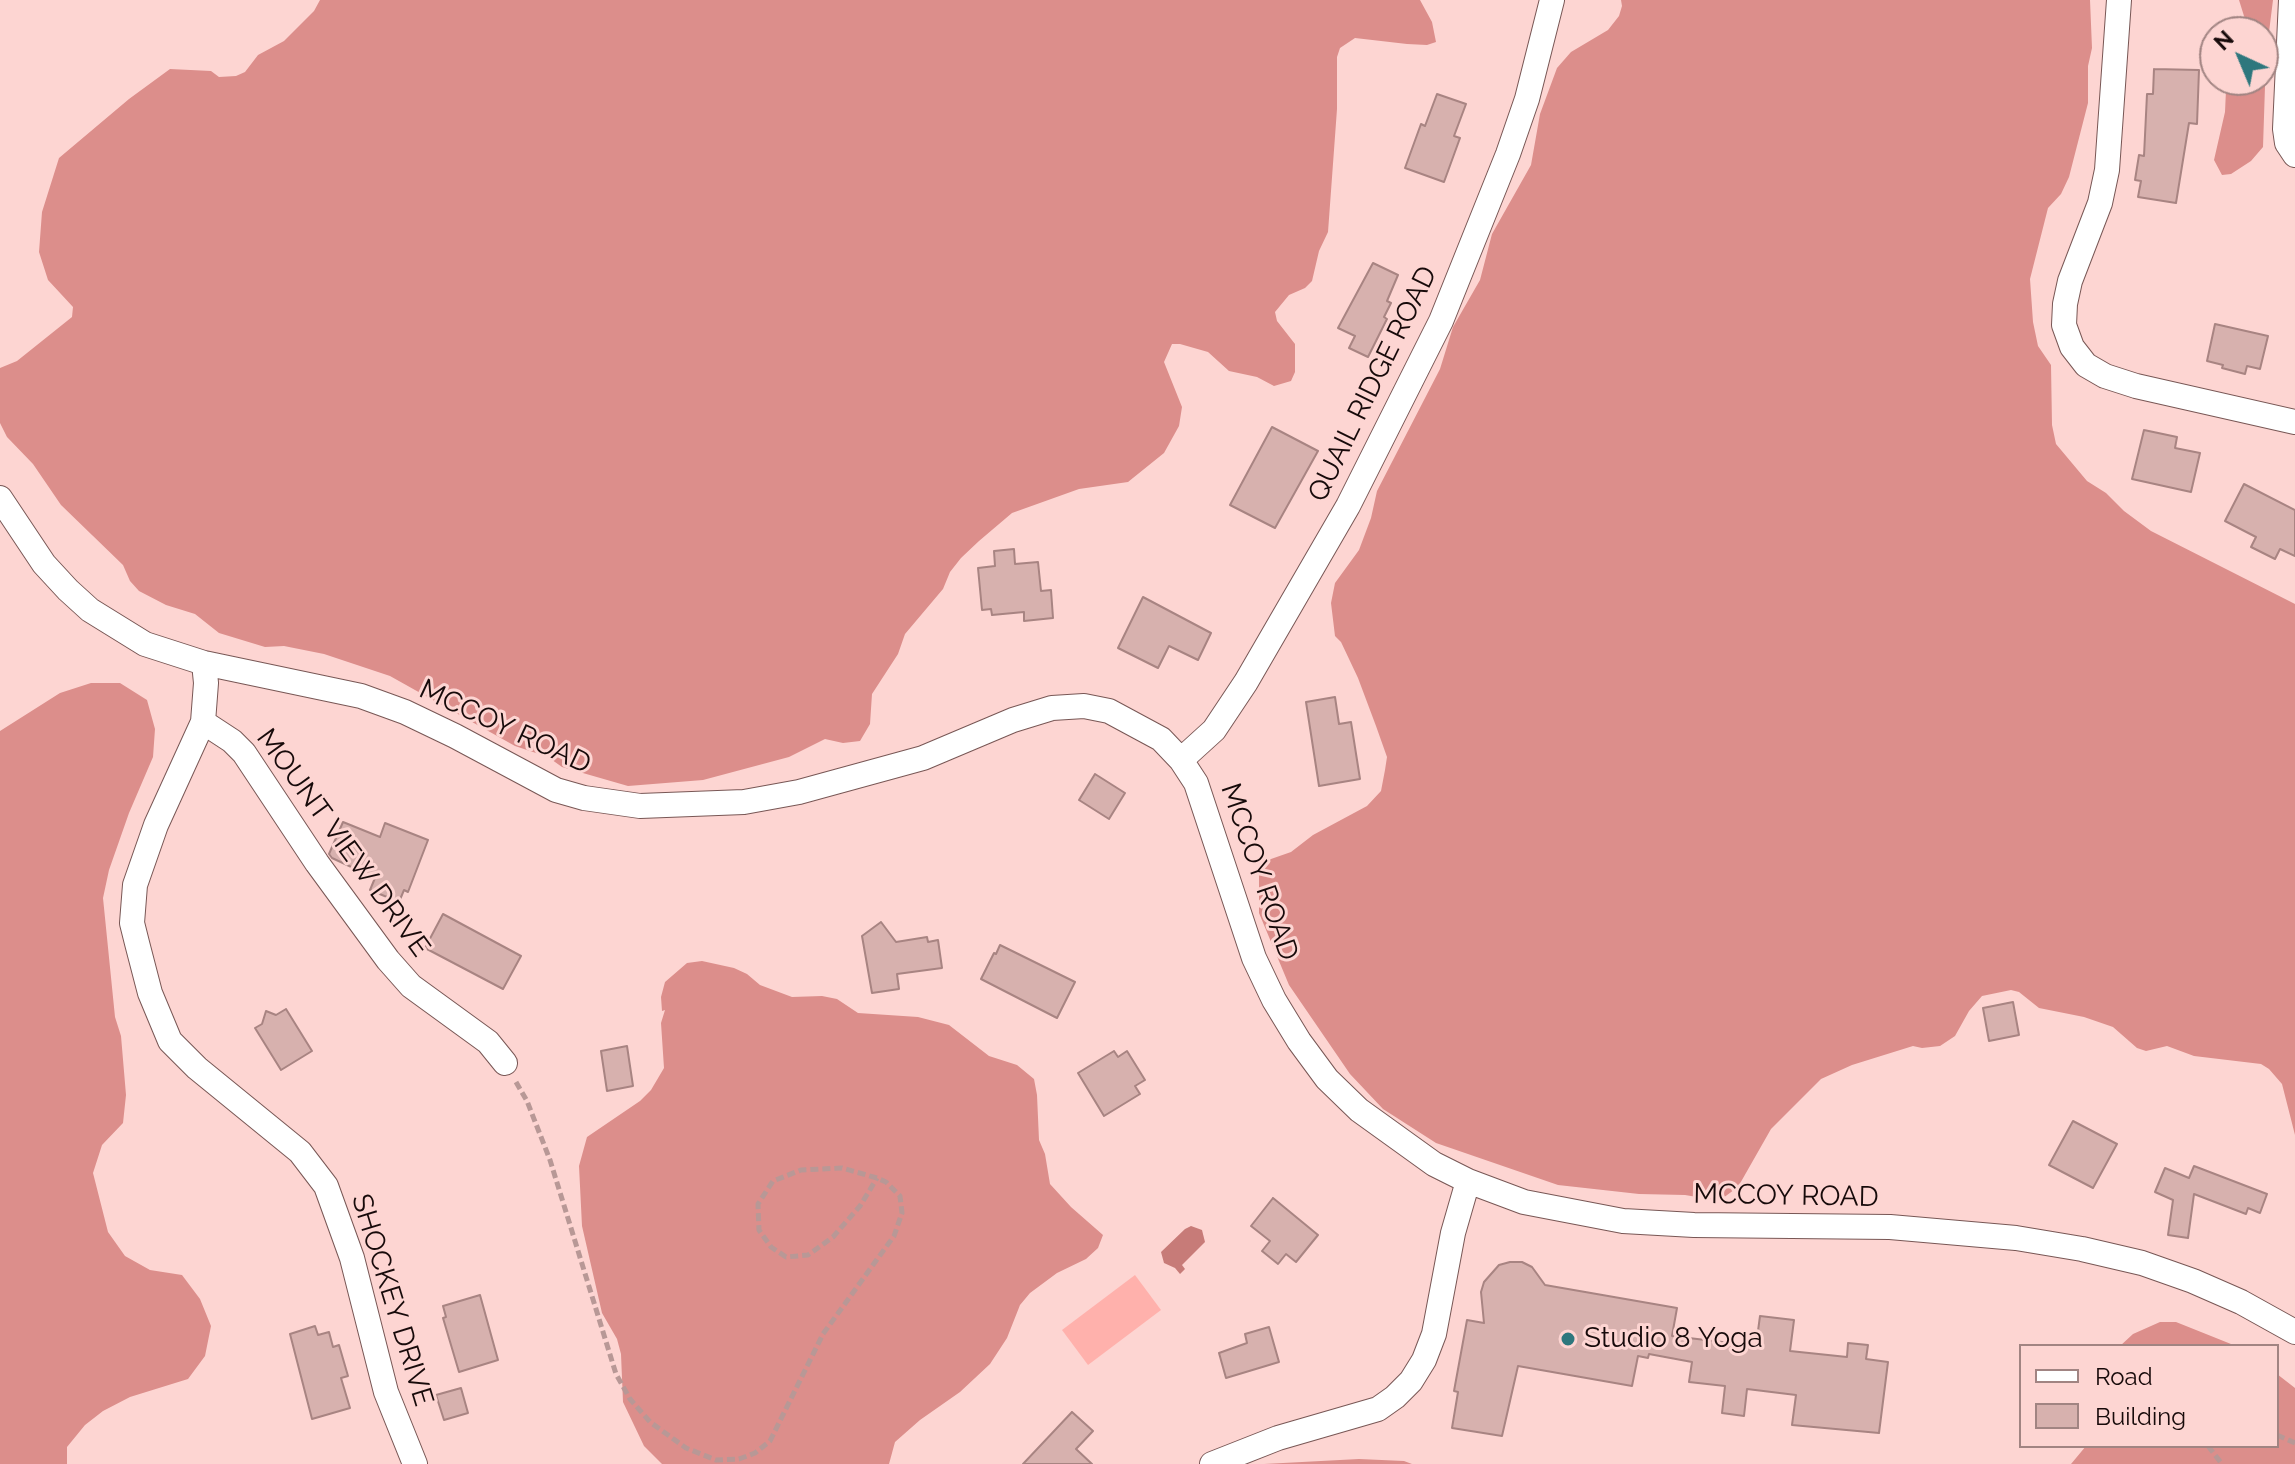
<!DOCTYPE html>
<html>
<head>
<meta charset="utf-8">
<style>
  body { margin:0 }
  #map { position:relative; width:2295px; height:1464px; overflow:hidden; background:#fdd5d2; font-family:Raleway,sans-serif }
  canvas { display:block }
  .legend { position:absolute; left:2019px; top:1344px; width:260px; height:104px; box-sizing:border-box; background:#fdd5d2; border:2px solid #a18482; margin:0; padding:10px 14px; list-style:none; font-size:24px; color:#170a0a }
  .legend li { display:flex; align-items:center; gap:16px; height:40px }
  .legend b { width:40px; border:2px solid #a18482 }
  .north { position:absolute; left:2199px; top:16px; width:80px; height:80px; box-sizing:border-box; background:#fdd5d2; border:2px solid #a18482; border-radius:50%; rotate:316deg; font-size:22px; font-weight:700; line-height:32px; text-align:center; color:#170a0a }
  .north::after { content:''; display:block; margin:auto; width:28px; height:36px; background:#2e777d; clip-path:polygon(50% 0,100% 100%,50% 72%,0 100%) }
</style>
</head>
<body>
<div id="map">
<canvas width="2295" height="1464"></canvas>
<ul class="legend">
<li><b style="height:10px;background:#fff"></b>Road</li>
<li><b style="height:22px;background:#d7b1ae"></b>Building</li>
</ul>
<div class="north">N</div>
</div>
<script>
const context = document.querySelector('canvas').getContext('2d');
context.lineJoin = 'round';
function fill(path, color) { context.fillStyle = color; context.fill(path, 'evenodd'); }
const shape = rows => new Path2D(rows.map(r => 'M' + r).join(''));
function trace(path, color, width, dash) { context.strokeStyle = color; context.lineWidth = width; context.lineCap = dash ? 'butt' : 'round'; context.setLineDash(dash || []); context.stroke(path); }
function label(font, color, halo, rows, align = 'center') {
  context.font = font + ' Raleway,sans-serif'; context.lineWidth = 6; context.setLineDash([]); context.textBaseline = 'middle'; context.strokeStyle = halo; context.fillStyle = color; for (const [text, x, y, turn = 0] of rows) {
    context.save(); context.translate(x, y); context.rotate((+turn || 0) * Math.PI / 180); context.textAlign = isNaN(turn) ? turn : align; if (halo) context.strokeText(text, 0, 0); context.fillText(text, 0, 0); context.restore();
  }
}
fill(shape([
  [1135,1275,1161,1310,1088,1365,1062,1330]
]), '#ffb1ac');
fill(shape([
  [320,0,1420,0,1432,22,1436,42,1427,45,1407,44,1355,38,1340,48,1337,57,1337,109,1328,232,1319,251,1312,281,1305,288,1289,295,1275,312,1277,321,1295,344,1295,372,1291,381,1274,386,1257,377,1229,371,1208,352,1180,344,1172,344,1164,362,1182,407,1179,426,1164,453,1128,482,1079,489,1012,513,979,541,961,558,950,572,943,589,905,634,898,654,872,694,870,724,860,741,843,743,825,739,789,757,703,780,628,786,562,767,548,757,515,746,390,676,324,654,284,646,265,647,219,633,195,614,166,605,139,591,130,581,123,565,61,505,33,464,7,437,0,423,0,368,17,361,72,317,73,307,48,280,39,252,42,212,59,158,129,99,170,69,211,71,219,77,236,76,245,72,258,55,284,41,314,11],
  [1621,0,2090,0,2092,48,2088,66,2088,103,2069,177,2061,194,2048,208,2030,279,2033,322,2038,346,2051,365,2052,425,2056,444,2087,481,2106,493,2124,511,2151,531,2295,604,2295,1135,2282,1084,2269,1069,2261,1064,2194,1056,2167,1046,2146,1051,2137,1048,2113,1027,2084,1017,2039,1008,2019,992,2011,990,1982,996,1969,1011,1955,1036,1940,1046,1922,1048,1913,1046,1852,1065,1821,1079,1771,1129,1738,1187,1723,1198,1715,1200,1685,1195,1639,1194,1558,1185,1436,1143,1383,1109,1350,1074,1289,985,1259,913,1259,873,1264,864,1271,859,1291,852,1313,835,1367,806,1381,791,1385,770,1387,757,1376,726,1358,678,1341,642,1335,636,1331,603,1335,583,1359,550,1371,518,1377,491,1440,369,1453,327,1480,280,1492,234,1531,165,1540,114,1557,68,1571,52,1608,30,1619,16,1622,6],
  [2239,0,2273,0,2266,56,2263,147,2251,161,2231,174,2222,175,2214,160,2225,112,2226,90,2232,80,2263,80,2263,32,2249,32],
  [91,683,120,683,147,700,155,729,153,757,129,813,109,870,103,898,115,1017,121,1036,126,1095,123,1123,102,1145,93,1173,108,1232,125,1256,150,1270,182,1275,200,1299,211,1326,205,1356,188,1379,130,1397,103,1411,85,1425,67,1447,67,1464,0,1464,0,731,60,693],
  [702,961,734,968,747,974,760,985,792,997,822,996,837,999,858,1013,918,1017,949,1025,989,1056,1017,1065,1034,1079,1037,1095,1039,1140,1045,1154,1050,1184,1071,1207,1103,1235,1098,1248,1086,1259,1057,1273,1030,1293,1020,1305,1007,1338,990,1364,960,1392,920,1420,895,1442,889,1464,662,1464,644,1446,623,1402,621,1354,617,1339,602,1313,582,1226,579,1166,587,1137,640,1101,651,1090,664,1068,661,1023,665,1010,662,1011,661,997,665,982,687,963],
  [2160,1322,2176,1322,2236,1346,2120,1346,2133,1334],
  [2277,1374,2295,1388,2295,1464,2071,1464,2086,1446,2277,1446],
  [1359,1459,1404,1461,1412,1464,1264,1464]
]), '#dc8e8b');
fill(shape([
  [1191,1226,1202,1230,1205,1242,1182,1265,1185,1269,1180,1274,1175,1268,1164,1263,1161,1252,1185,1229]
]), '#c77b78');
const building = shape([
  [2154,69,2199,70,2197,124,2189,123,2176,203,2138,197,2141,181,2135,180,2139,155,2144,156,2147,94,2153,94,2154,69],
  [1437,94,1466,104,1454,136,1460,138,1444,182,1405,168,1421,124,1425,126,1437,94],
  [1373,263,1398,275,1387,301,1391,303,1384,317,1387,319,1368,357,1349,348,1355,336,1338,328,1373,263],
  [2215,324,2268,336,2260,369,2247,366,2245,374,2222,368,2223,365,2207,361,2215,324],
  [1272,427,1318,451,1275,528,1230,505,1272,427],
  [2144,430,2177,437,2175,448,2200,453,2191,492,2132,479,2144,430],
  [2244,484,2295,510,2295,556,2280,549,2275,559,2251,547,2256,537,2225,521,2244,484],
  [1014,549,1015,564,1038,562,1041,591,1051,590,1053,618,1024,621,1024,612,992,615,991,609,982,610,978,568,995,566,994,551,1014,549],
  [1143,597,1211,633,1198,660,1169,646,1158,668,1118,648,1143,597],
  [1335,697,1339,724,1351,722,1360,779,1319,786,1306,702,1335,697],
  [1095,774,1125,793,1109,819,1079,800,1095,774],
  [343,822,380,837,385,823,428,840,408,892,404,890,399,902,370,890,375,878,332,858,329,854,343,822],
  [443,914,521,956,503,989,425,948,443,914],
  [881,922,896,942,927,937,928,942,938,940,942,968,897,974,899,989,872,993,862,936,881,922],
  [1000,945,1075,982,1057,1018,981,979,994,953,996,954,1000,945],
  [2013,1002,2019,1035,1989,1041,1983,1008,2013,1002],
  [286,1009,312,1051,281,1070,255,1028,262,1024,266,1011,276,1015,286,1009],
  [627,1046,633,1086,607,1091,601,1051,627,1046],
  [1114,1051,1118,1057,1127,1051,1145,1080,1135,1086,1140,1094,1104,1116,1078,1073,1114,1051],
  [2073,1121,2117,1144,2093,1188,2049,1165,2073,1121],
  [2194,1166,2267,1194,2260,1213,2248,1208,2246,1214,2194,1194,2188,1238,2168,1235,2173,1200,2155,1192,2165,1168,2189,1178,2194,1166],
  [1273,1198,1318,1235,1296,1262,1286,1254,1278,1264,1262,1251,1270,1241,1251,1226,1273,1198],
  [1510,1262,1522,1262,1532,1267,1545,1285,1677,1308,1672,1336,1756,1346,1760,1316,1794,1320,1790,1351,1847,1357,1848,1343,1868,1345,1866,1359,1888,1362,1879,1433,1792,1425,1796,1395,1747,1389,1744,1416,1722,1413,1725,1386,1689,1382,1692,1362,1649,1354,1648,1358,1638,1356,1632,1386,1518,1366,1502,1436,1452,1428,1458,1392,1454,1391,1467,1320,1484,1323,1481,1292,1484,1282,1499,1265,1510,1262],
  [480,1295,498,1360,459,1372,443,1318,446,1317,443,1306,480,1295],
  [315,1326,318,1335,329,1332,333,1347,339,1345,348,1376,341,1378,350,1408,312,1419,290,1334,315,1326],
  [1269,1327,1279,1362,1226,1378,1219,1353,1247,1343,1245,1334,1269,1327],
  [461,1388,468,1413,444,1420,436,1395,461,1388],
  [1072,1412,1093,1431,1076,1449,1092,1464,1023,1464,1072,1412]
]);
fill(building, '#d7b1ae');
trace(building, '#a88482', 2);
const minor = shape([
  [2119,0,2107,170,2100,203,2070,281,2065,304,2064,325,2072,347,2086,365,2105,376,2136,386,2295,422],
  [2291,0,2285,129,2287,143,2295,155],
  [0,498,44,564,68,590,90,610,145,644,204,663,361,696,405,712,455,736,556,790,584,798,640,806,744,802,799,792,923,758,1013,720,1052,708,1084,706,1109,711,1161,739,1181,760,1196,783,1254,958,1274,1000,1299,1041,1327,1079,1359,1110,1434,1164,1468,1181,1524,1202,1623,1221,1694,1225,1890,1227,2016,1238,2082,1249,2142,1263,2193,1281,2241,1302,2295,1332],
  [204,663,206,683,203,722,156,825,135,885,132,923,137,943,150,993,170,1041,197,1068,300,1152,326,1186,352,1258,386,1392,415,1464],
  [203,722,232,741,244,753,317,863,388,960,411,986,488,1042,505,1063],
  [1181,760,1214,730,1246,682,1348,506,1441,321,1508,154,1527,99,1552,0],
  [1212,1464,1278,1438,1378,1409,1395,1397,1411,1381,1424,1360,1434,1334,1453,1233,1468,1181]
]);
trace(minor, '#785755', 26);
trace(shape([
  [516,1082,527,1101,550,1160,616,1374,630,1399,650,1422,686,1448,716,1460,739,1459,755,1453,770,1441,823,1334,894,1236,902,1213,900,1196,886,1182,877,1178,842,1168,801,1170,773,1181,758,1204,759,1230,771,1247,786,1257,808,1255,833,1237,860,1206,877,1178],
  [2277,1435,2295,1443],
  [2208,1446,2222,1464]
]), '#b89896', 5, [8, 4]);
trace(minor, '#fff', 24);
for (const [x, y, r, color] of [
  [1568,1339,8,"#2e777d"]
]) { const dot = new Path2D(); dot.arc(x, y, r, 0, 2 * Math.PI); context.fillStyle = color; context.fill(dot); trace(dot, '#fdd5d2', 3); }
label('28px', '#170a0a', '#fdd5d2', [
  ["QUAIL RIDGE ROAD",1373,384,-64],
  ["MCCOY ROAD",505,727,25],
  ["MOUNT VIEW DRIVE",343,843,54],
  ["MCCOY ROAD",1259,872,71],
  ["MCCOY ROAD",1786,1196,1],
  ["SHOCKEY DRIVE",392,1300,73]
]);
label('28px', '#170a0a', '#fdd5d2', [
  ["Studio 8 Yoga",1584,1339]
], 'left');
</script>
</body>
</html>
